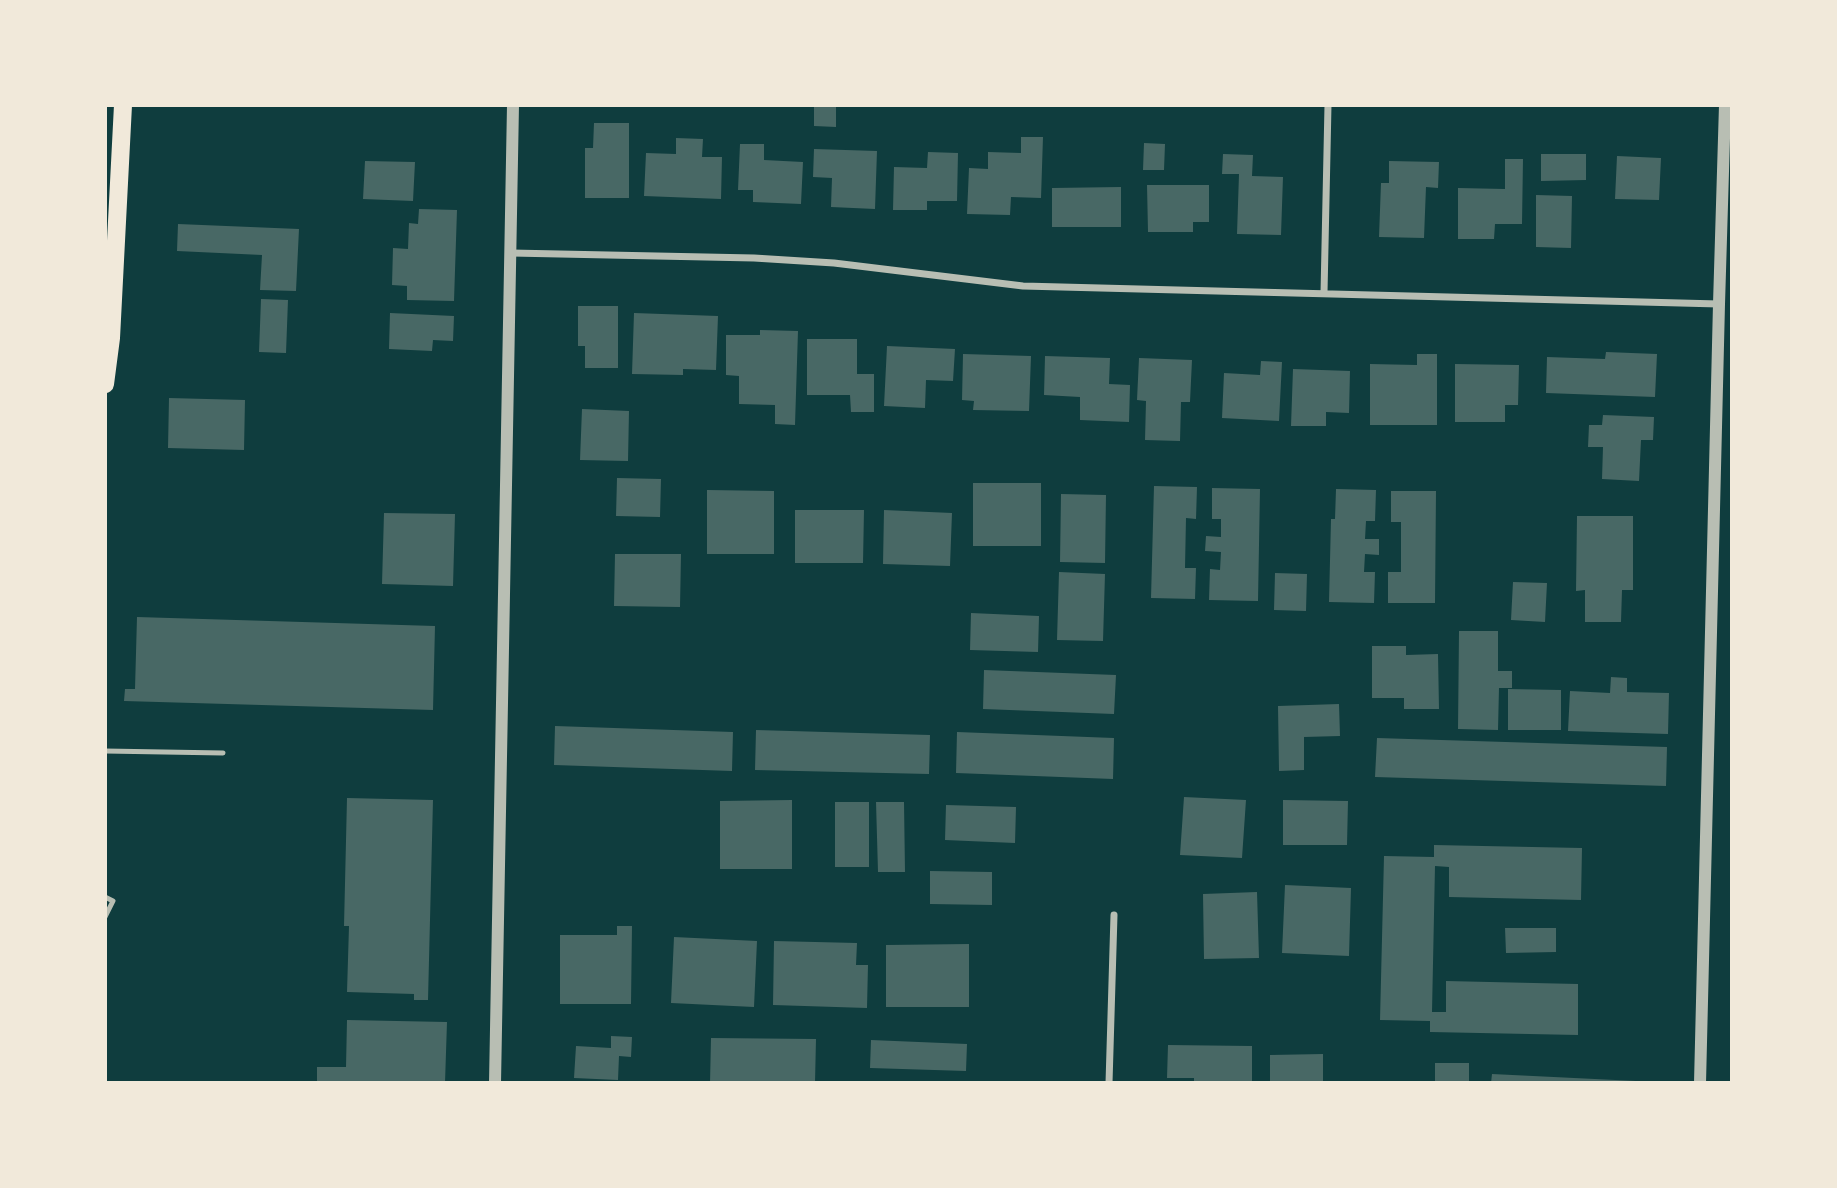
<!DOCTYPE html>
<html>
<head>
<meta charset="utf-8">
<style>
  body { margin:0 }
  #map { position:relative; width:1837px; height:1188px; overflow:hidden; background:#0f3d3e; font-family:"Fira Sans",sans-serif }
  canvas { display:block }
  .frame { position:absolute; inset:0; border:107px solid #f1e9da; pointer-events:none }
</style>
</head>
<body>
<div id="map">
<canvas width="1837" height="1188"></canvas>
<div class="frame"></div>
</div>
<script>
const context = document.querySelector('canvas').getContext('2d');
context.lineJoin = 'round';
function fill(path, color) { context.fillStyle = color; context.fill(path, 'evenodd'); }
const shape = rows => new Path2D(rows.map(r => 'M' + r).join(''));
function trace(path, color, width, dash) { context.strokeStyle = color; context.lineWidth = width; context.lineCap = dash ? 'butt' : 'round'; context.setLineDash(dash || []); context.stroke(path); }
fill(shape([
  [814,105,836,105,836,127,814,126],
  [594,123,629,123,629,198,585,198,585,148,593,148],
  [1021,137,1043,137,1041,198,1011,197,1010,215,967,214,969,168,988,169,988,152,1021,153],
  [676,138,703,139,702,157,722,157,721,199,644,196,646,153,676,154],
  [1144,143,1165,144,1164,170,1143,170],
  [740,144,764,144,764,160,803,162,801,204,753,202,753,190,738,190],
  [814,149,877,151,875,209,831,207,832,178,813,177],
  [928,152,958,153,957,201,927,201,927,210,893,210,894,167,927,168],
  [1223,154,1253,155,1252,176,1283,177,1281,235,1237,234,1239,174,1222,174],
  [1541,154,1586,154,1586,180,1541,181],
  [1617,156,1661,158,1659,200,1615,199],
  [1505,159,1523,159,1522,224,1495,224,1494,239,1458,239,1458,188,1505,189],
  [365,161,415,162,413,201,363,199],
  [1389,161,1439,162,1438,188,1426,187,1424,238,1379,237,1381,183,1389,183],
  [1147,185,1209,185,1209,222,1193,222,1193,232,1148,232],
  [1121,187,1121,227,1052,227,1052,188],
  [1536,195,1572,196,1571,248,1536,247],
  [419,209,457,210,454,301,407,300,407,286,392,285,393,248,408,249,409,223,418,224],
  [178,224,299,229,296,291,260,290,262,255,177,251],
  [261,299,288,300,286,353,259,352],
  [578,306,618,306,618,368,585,368,585,346,578,346],
  [390,313,454,316,453,341,433,340,432,351,389,349],
  [634,313,718,316,716,370,683,369,683,375,632,374],
  [760,330,798,331,795,425,775,424,775,405,739,404,739,376,726,375,726,335,760,335],
  [807,339,857,339,857,374,874,374,874,412,851,412,850,395,807,395],
  [887,346,955,349,953,381,926,380,925,408,884,406],
  [1606,352,1657,354,1655,397,1546,393,1547,357,1605,359],
  [963,354,1031,356,1029,411,973,410,974,401,962,400],
  [1417,354,1437,354,1437,425,1370,425,1370,364,1417,365],
  [1045,356,1110,358,1109,384,1130,385,1129,422,1080,420,1080,397,1044,395],
  [1139,358,1192,360,1190,402,1181,402,1180,441,1145,440,1146,401,1137,400],
  [1261,361,1282,362,1279,421,1222,418,1224,373,1260,375],
  [1455,364,1519,365,1518,405,1505,405,1505,422,1455,422],
  [1293,369,1350,371,1349,413,1326,412,1326,426,1291,426],
  [169,398,245,400,244,450,168,448],
  [582,409,629,411,628,461,580,460],
  [1603,415,1654,417,1653,440,1641,440,1639,481,1602,479,1603,447,1588,447,1589,425,1602,425],
  [617,478,661,479,660,517,616,516],
  [973,483,1041,483,1041,546,973,546],
  [1154,486,1197,487,1196,519,1186,518,1185,568,1196,568,1195,599,1151,598],
  [1212,488,1260,489,1258,601,1209,600,1210,569,1220,570,1221,552,1205,551,1206,536,1221,537,1221,519,1212,519],
  [1336,489,1376,490,1375,521,1366,521,1365,539,1379,539,1379,555,1365,554,1364,572,1375,572,1374,603,1329,602,1331,519,1335,519],
  [707,490,774,491,774,554,707,554],
  [1391,491,1436,491,1435,603,1388,603,1388,572,1401,572,1401,522,1391,522],
  [1061,494,1106,495,1105,563,1060,562],
  [795,510,864,510,863,563,795,563],
  [884,510,952,513,950,566,883,564],
  [384,513,455,514,453,586,382,584],
  [1577,516,1633,516,1633,590,1622,590,1621,622,1585,622,1585,590,1576,591],
  [615,554,681,554,680,607,614,606],
  [1059,572,1105,574,1103,641,1057,640],
  [1275,573,1307,574,1306,611,1274,610],
  [1513,582,1547,583,1545,622,1511,620],
  [971,613,1039,616,1038,652,970,650],
  [137,617,435,626,433,710,124,701,125,689,135,689],
  [1459,631,1498,631,1498,671,1512,671,1512,688,1499,688,1498,730,1458,729],
  [1372,646,1406,646,1406,655,1438,654,1439,709,1404,709,1404,698,1372,698],
  [984,670,1116,675,1114,714,983,709],
  [1611,677,1627,678,1627,692,1669,693,1668,734,1568,731,1570,691,1610,693],
  [1508,689,1561,690,1561,730,1508,730],
  [1339,704,1340,736,1304,737,1304,770,1279,771,1278,706],
  [555,726,733,732,732,771,554,765],
  [756,730,930,735,929,774,755,770],
  [957,732,1114,738,1113,779,956,773],
  [1377,738,1667,747,1666,786,1375,777],
  [1184,797,1246,800,1242,858,1180,855],
  [347,798,433,800,428,1000,414,1000,414,994,347,992,349,926,344,926],
  [792,800,792,869,720,869,720,801],
  [1283,800,1348,801,1347,845,1283,845],
  [835,802,869,802,869,867,835,867],
  [876,802,904,802,905,872,878,872],
  [946,805,1016,807,1015,843,945,840],
  [1434,845,1582,848,1581,900,1449,897,1449,867,1435,866,1432,1012,1446,1012,1446,981,1578,984,1578,1035,1430,1032,1430,1021,1380,1020,1384,856,1434,857],
  [930,871,992,872,992,905,930,904],
  [1285,885,1351,888,1349,956,1282,953],
  [1257,892,1259,958,1204,959,1203,894],
  [617,926,632,926,631,1004,560,1004,560,935,617,935],
  [1505,928,1556,928,1556,952,1506,953],
  [674,937,757,941,754,1007,671,1003],
  [774,941,857,943,856,965,868,965,867,1008,773,1005],
  [969,944,969,1007,886,1007,886,945],
  [347,1020,447,1022,445,1083,317,1083,317,1067,346,1067],
  [611,1036,632,1037,631,1057,619,1056,618,1080,574,1078,576,1046,611,1048],
  [711,1038,816,1039,815,1083,710,1083],
  [871,1040,967,1044,966,1071,870,1068],
  [1168,1045,1252,1046,1252,1083,1194,1083,1194,1078,1167,1078],
  [1323,1054,1323,1083,1270,1083,1270,1055],
  [1435,1063,1469,1063,1469,1083,1435,1083],
  [1492,1074,1636,1081,1636,1083,1491,1083]
]), '#486865');
trace(shape([
  [105,751,223,753],
  [105,897,113,901,105,917]
]), '#b8beb3', 5);
trace(shape([
  [511,253,754,258,834,263,1023,286,1719,304],
  [1324,293,1328,105],
  [1109,1083,1114,915]
]), '#b8beb3', 7);
trace(shape([
  [495,1083,513,105],
  [1700,1083,1719,304,1725,105]
]), '#b8beb3', 12);
trace(shape([
  [105,384,111,338,123,105]
]), '#f1e9da', 18);
</script>
</body>
</html>
